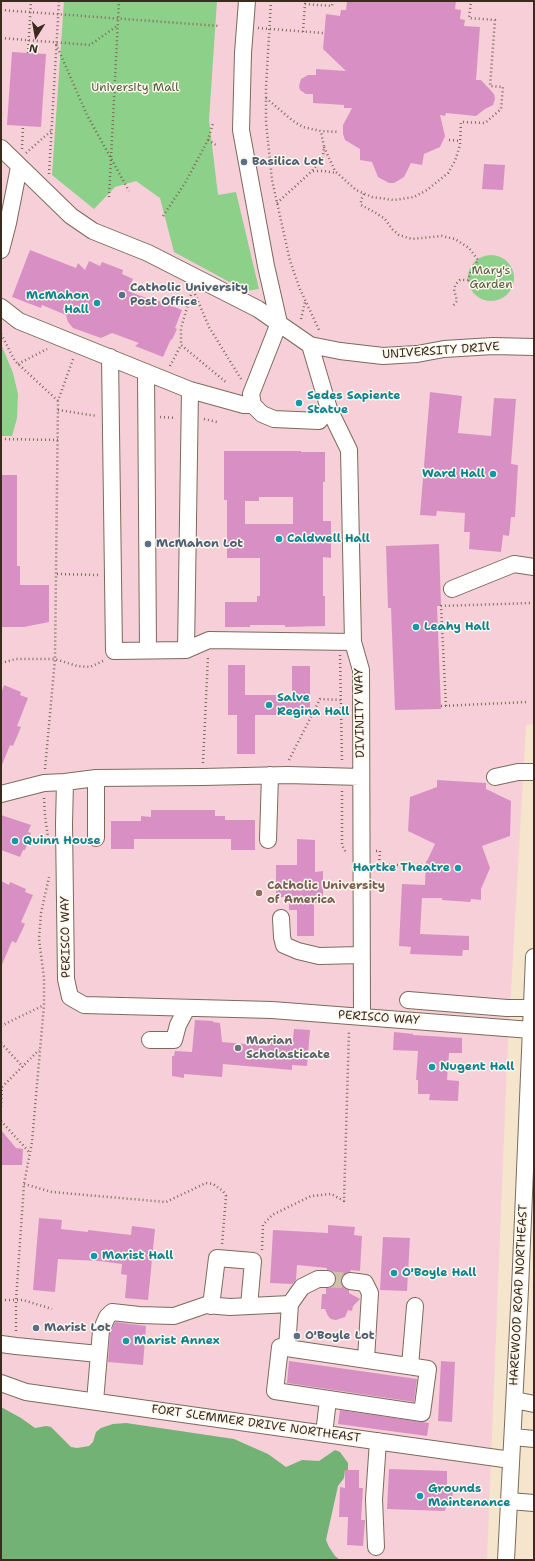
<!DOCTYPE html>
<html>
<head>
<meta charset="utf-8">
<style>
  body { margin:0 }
  #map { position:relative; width:535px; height:1561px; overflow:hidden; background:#f5e5cd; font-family:"Shantell Sans",sans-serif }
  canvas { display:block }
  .frame { position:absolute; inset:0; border:2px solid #3b2a1e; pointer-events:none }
  .north { position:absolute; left:16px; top:16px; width:40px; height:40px; -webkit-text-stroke:3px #fbf7ec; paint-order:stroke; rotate:191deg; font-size:11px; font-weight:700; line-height:16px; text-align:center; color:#3b2a1e }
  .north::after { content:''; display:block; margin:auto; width:14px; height:18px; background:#3b2a1e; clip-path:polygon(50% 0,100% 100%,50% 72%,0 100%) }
</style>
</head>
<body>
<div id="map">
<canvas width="535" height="1561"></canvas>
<div class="frame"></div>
<div class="north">N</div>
</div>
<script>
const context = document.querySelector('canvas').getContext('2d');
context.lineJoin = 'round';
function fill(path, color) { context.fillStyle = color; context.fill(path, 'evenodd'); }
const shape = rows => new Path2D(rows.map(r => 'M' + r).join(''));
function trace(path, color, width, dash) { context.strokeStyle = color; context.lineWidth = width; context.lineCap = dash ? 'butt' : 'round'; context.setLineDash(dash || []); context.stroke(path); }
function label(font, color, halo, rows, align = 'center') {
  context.font = font + ' "Shantell Sans",sans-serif'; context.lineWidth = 3; context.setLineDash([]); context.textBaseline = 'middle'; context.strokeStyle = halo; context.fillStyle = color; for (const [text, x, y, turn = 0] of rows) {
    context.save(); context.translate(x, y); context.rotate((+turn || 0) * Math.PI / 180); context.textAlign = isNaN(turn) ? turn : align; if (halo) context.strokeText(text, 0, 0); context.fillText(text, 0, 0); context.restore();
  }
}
fill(shape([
  [1,1,534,1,534,724,526,725,507,1062,487,1560,1,1560]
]), '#f6cfd8');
fill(shape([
  [64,1,217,1,209,120,218,195,236,192,259,289,246,291,174,252,160,198,136,181,115,187,94,209,52,175],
  '468 278a23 23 0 1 1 46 0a23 23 0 1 1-46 0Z',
  [1,344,13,373,18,394,17,418,12,436,1,436]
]), '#8dd089');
fill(shape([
  [1,1407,21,1418,35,1428,46,1426,51,1427,71,1447,77,1448,89,1446,93,1442,96,1432,101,1428,113,1424,126,1423,234,1439,268,1454,286,1467,302,1460,319,1461,335,1450,340,1452,348,1463,348,1470,345,1470,344,1478,338,1486,326,1540,329,1547,335,1556,340,1560,1,1560]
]), '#72b275');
fill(shape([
  [347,1,456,1,455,9,461,10,460,19,465,20,464,26,480,27,476,80,481,80,494,94,495,99,493,105,485,109,476,116,446,113,445,116,440,115,445,136,440,147,424,154,422,165,411,163,404,177,394,183,389,183,378,177,372,162,360,160,360,149,345,140,343,134,343,125,352,108,344,108,344,105,313,103,313,94,306,94,300,90,299,86,301,79,308,75,316,75,316,69,346,71,323,49,326,14,340,16,341,10,346,10],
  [12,52,46,54,41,127,7,125],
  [484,164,505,165,503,190,482,189],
  [30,250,76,268,78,263,85,270,89,261,100,266,102,262,123,270,122,274,133,279,128,291,154,301,154,299,182,310,175,328,177,329,172,340,171,339,163,357,135,346,139,343,112,333,101,338,73,328,68,322,66,315,42,305,41,308,12,297],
  [430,392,462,396,458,433,491,436,494,398,516,399,511,464,518,465,515,517,511,517,509,536,503,535,501,552,469,549,470,532,464,532,465,513,437,511,436,516,420,515],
  [224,451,301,451,301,452,325,452,325,482,323,482,323,521,331,521,331,558,323,557,323,596,325,596,325,626,285,627,285,625,250,625,250,627,225,627,225,602,257,602,257,596,260,596,260,558,227,558,227,500,224,500],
  [259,497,293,497,293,524,245,524,245,501,259,501],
  [1,475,17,475,17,566,20,566,20,585,49,585,49,622,24,627,1,627],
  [439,544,441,606,437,606,441,709,395,710,391,608,388,608,386,546],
  [228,665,245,665,245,695,292,695,292,666,310,666,310,715,255,715,255,754,237,754,237,715,228,715],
  [4,685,21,692,20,695,28,698,17,726,21,727,13,746,10,745,2,765,1,694],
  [437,780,486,783,486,789,511,801,510,836,482,846,490,868,481,889,481,900,471,899,470,902,442,900,442,898,422,898,420,934,469,936,469,950,463,950,462,956,410,954,411,947,399,946,402,884,425,885,426,861,427,861,435,844,408,831,410,797,437,787],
  [151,810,215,810,215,816,225,816,225,820,255,820,255,850,231,850,231,839,134,839,134,849,111,849,111,821,141,821,141,816,151,817],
  [1,815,31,825,28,832,31,833,25,850,23,850,20,857,1,850],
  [297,839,315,840,315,872,323,871,323,903,314,903,314,936,297,936,297,910,289,910,289,897,276,897,276,865,297,865],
  [1,881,9,885,10,882,26,889,25,892,33,895,21,922,25,924,16,943,12,941,1,967],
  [195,1020,213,1021,213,1022,220,1023,222,1042,267,1046,267,1037,293,1039,294,1029,310,1030,307,1066,292,1065,292,1070,223,1064,222,1077,184,1074,184,1078,172,1076,172,1056,174,1056,175,1051,192,1052],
  [394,1032,413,1034,413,1035,462,1038,462,1053,449,1053,447,1080,459,1081,458,1101,429,1100,430,1094,418,1094,418,1080,416,1080,418,1051,393,1050],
  [1,1130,16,1148,23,1149,22,1165,1,1165],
  [39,1218,62,1220,61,1229,88,1232,88,1230,131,1235,132,1226,155,1229,148,1300,125,1298,127,1275,121,1274,122,1264,99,1261,58,1259,55,1292,33,1290],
  [328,1225,355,1227,354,1235,362,1236,360,1271,351,1270,350,1272,343,1275,341,1280,341,1285,345,1289,349,1290,349,1293,360,1299,353,1306,352,1311,348,1310,345,1317,336,1320,331,1319,328,1316,325,1309,321,1309,322,1294,326,1294,326,1288,332,1287,336,1279,335,1274,331,1271,327,1270,327,1268,297,1265,296,1280,292,1284,270,1283,273,1230,328,1233],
  [383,1237,410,1238,407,1291,380,1290],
  [115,1322,146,1326,143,1365,108,1362,110,1333],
  [289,1361,417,1379,414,1402,287,1383],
  [441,1361,455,1362,452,1422,438,1421],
  [340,1410,429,1423,427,1436,338,1424],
  [389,1469,447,1471,447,1486,453,1486,452,1507,446,1507,445,1511,387,1509],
  [345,1470,359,1470,359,1488,363,1488,361,1520,365,1520,363,1546,347,1545,348,1517,339,1517,340,1487,345,1488]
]), '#d890c4');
trace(shape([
  [327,1279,350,1281]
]), '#d0c0aa', 16, [16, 8]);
const minor = shape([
  [247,1,243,53,241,130,266,266,279,323,251,394,253,405,262,414,274,419,319,421,329,409],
  [1,148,71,216,93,231,148,253,258,309,310,345,340,351,383,356,417,354,444,349,493,346,534,347],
  [1,250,8,223,19,167],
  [1,307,19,321,190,390,244,405,253,405],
  [310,345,329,409,349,450,353,642,361,670,362,1017],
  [110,357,114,651,186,650,209,640,353,642],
  [146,372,148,650],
  [452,589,514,564,534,567],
  [186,650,190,390],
  [361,777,287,775,203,777,96,778,65,782,64,824,66,979,70,997,84,1005,272,1010,531,1030],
  [495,777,518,772,534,772],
  [1,794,44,783,65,782],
  [96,838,96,778],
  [268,840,270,775],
  [281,918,282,937,284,945,298,951,319,956,361,955],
  [408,1000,507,1008,532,1008],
  [150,1040,174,1040,178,1025,187,1008],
  [350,1281,365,1283,370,1293,366,1359],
  [290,1304,302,1287,318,1279,327,1279],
  [211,1306,217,1258,253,1261,249,1306],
  [1,1344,16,1346,99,1354],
  [280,1347,428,1369,422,1413,275,1391,280,1347],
  [410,1366,415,1306],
  [1,1383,26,1392,511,1460],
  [515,1400,534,1404],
  [95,1401,101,1331,107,1317,112,1312,139,1315,174,1316,206,1305,230,1307,290,1304,287,1348],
  [324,1434,328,1400],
  [513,1437,534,1439],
  [509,1501,534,1503],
  [376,1547,374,1499,378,1441],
  [506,1560,520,1289,534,957]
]);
trace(minor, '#7c6b5b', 18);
trace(shape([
  [271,1,266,88,266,122,272,180,290,261,300,289,320,332],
  [1,10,220,26],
  [258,28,323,33],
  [303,32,305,4,332,6,333,1],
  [1,38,90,45,117,26],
  [56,44,87,115,129,191],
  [28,53,31,1],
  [266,98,293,121,303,127,321,131,339,132],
  [208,140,216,145],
  [449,140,460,141],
  [324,147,335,171,356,190,372,197,394,200,414,197,427,190,448,173,455,161,460,145,461,122,485,123,501,109,503,87,490,86,495,20,469,18,471,1],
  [22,149,23,126],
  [26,153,51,131],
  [313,171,324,171,337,173],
  [49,174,59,1],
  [364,194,361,200,361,205,376,213,385,219,392,229,399,235,412,239,442,236,455,239,469,248,478,260,471,271,468,280,460,280,456,284,454,289,457,301,452,307],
  [109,197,119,1],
  [277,203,312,171,323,157,324,147,321,131],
  [163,216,185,183,208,140,213,123],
  [192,291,181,328,181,345,227,383],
  [195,294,209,327,241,379],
  [301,319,305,302],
  [1,334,15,361,58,401],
  [18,364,47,349],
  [170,366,181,345],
  [58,410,97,416],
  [160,417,175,418],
  [204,419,217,422],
  [1,439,58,440],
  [57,574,98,575],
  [340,655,342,762],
  [1,663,16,659,55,659,77,666,90,667,103,661],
  [441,706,528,702],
  [446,706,441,606,532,603],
  [289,760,320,699,341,700],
  [203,763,208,656],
  [45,769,55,659,58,401,73,359],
  [342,791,342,845,346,853],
  [44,798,45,816,48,837],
  [376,851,380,851,379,865,422,865],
  [1,1026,44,1005],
  [1,1043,23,1067],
  [1,1107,2,1087,39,1050],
  [1,1121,30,1153],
  [24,1184,52,1192,166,1202,206,1183,213,1184,223,1191,226,1196,222,1245],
  [262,1250,263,1225,272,1215,311,1196,331,1194,344,1201,349,1030],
  [1,1300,23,1300,52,1309],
  [16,1331,16,1300,24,1184,32,1142,44,1005,44,978,39,939,41,913,49,877]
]), '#7c6b5b', 2.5, [1, 3]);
trace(minor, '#fff', 16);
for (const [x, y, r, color] of [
  [244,162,4,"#5c6f8a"],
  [122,295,4,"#5c6f8a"],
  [97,303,4,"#0f9aa8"],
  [299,403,4,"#0f9aa8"],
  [493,474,4,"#0f9aa8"],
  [279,539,4,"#0f9aa8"],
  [148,544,4,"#5c6f8a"],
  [416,627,4,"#0f9aa8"],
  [269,705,4,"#0f9aa8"],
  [15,841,4,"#0f9aa8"],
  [458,868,4,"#0f9aa8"],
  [259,893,4,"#8d6e63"],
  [238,1048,4,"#6b7280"],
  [432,1067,4,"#0f9aa8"],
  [94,1256,4,"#0f9aa8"],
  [394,1273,4,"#0f9aa8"],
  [36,1328,4,"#5c6f8a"],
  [297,1336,4,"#5c6f8a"],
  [126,1341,4,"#0f9aa8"],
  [420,1496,4,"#0f9aa8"]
]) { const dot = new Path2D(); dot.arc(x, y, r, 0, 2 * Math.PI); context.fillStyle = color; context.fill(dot); trace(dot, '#fbf7ec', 1.5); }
label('12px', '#545c3e', '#fbf7ec', [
  ["University Mall",135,88],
  ["Mary's",491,271],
  ["Garden",491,285]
]);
label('bold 12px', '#4e5e75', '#fbf7ec', [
  ["Basilica Lot",252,162],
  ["Catholic University",130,288],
  ["Post Office",130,302],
  ["McMahon Lot",156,544],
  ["Marist Lot",44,1328],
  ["O'Boyle Lot",305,1336]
], 'left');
label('bold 12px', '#0d838f', '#fbf7ec', [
  ["McMahon",89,296,"right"],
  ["Hall",89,310,"right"],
  ["Sedes Sapiente",307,396],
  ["Statue",307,410],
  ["Ward Hall",485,474,"right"],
  ["Caldwell Hall",287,539],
  ["Leahy Hall",424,627],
  ["Salve",277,698],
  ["Regina Hall",277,712],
  ["Quinn House",23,841],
  ["Hartke Theatre",450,868,"right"],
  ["Nugent Hall",440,1067],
  ["Marist Hall",102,1256],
  ["O'Boyle Hall",402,1273],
  ["Marist Annex",134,1341],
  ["Grounds",428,1489],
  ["Maintenance",428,1503]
], 'left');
label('12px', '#3b2a1e', '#fbf7ec', [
  ["UNIVERSITY DRIVE",441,351,-4],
  ["DIVINITY WAY",360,713,-91],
  ["PERISCO WAY",66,937,-91],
  ["PERISCO WAY",379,1018,4],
  ["HAREWOOD ROAD NORTHEAST",519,1295,-87],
  ["FORT SLEMMER DRIVE NORTHEAST",256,1424,8]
]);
label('bold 12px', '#785e54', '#fbf7ec', [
  ["Catholic University",267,886],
  ["of America",267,900]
], 'left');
label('bold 12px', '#5b616d', '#fbf7ec', [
  ["Marian",246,1041],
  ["Scholasticate",246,1055]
], 'left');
</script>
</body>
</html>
